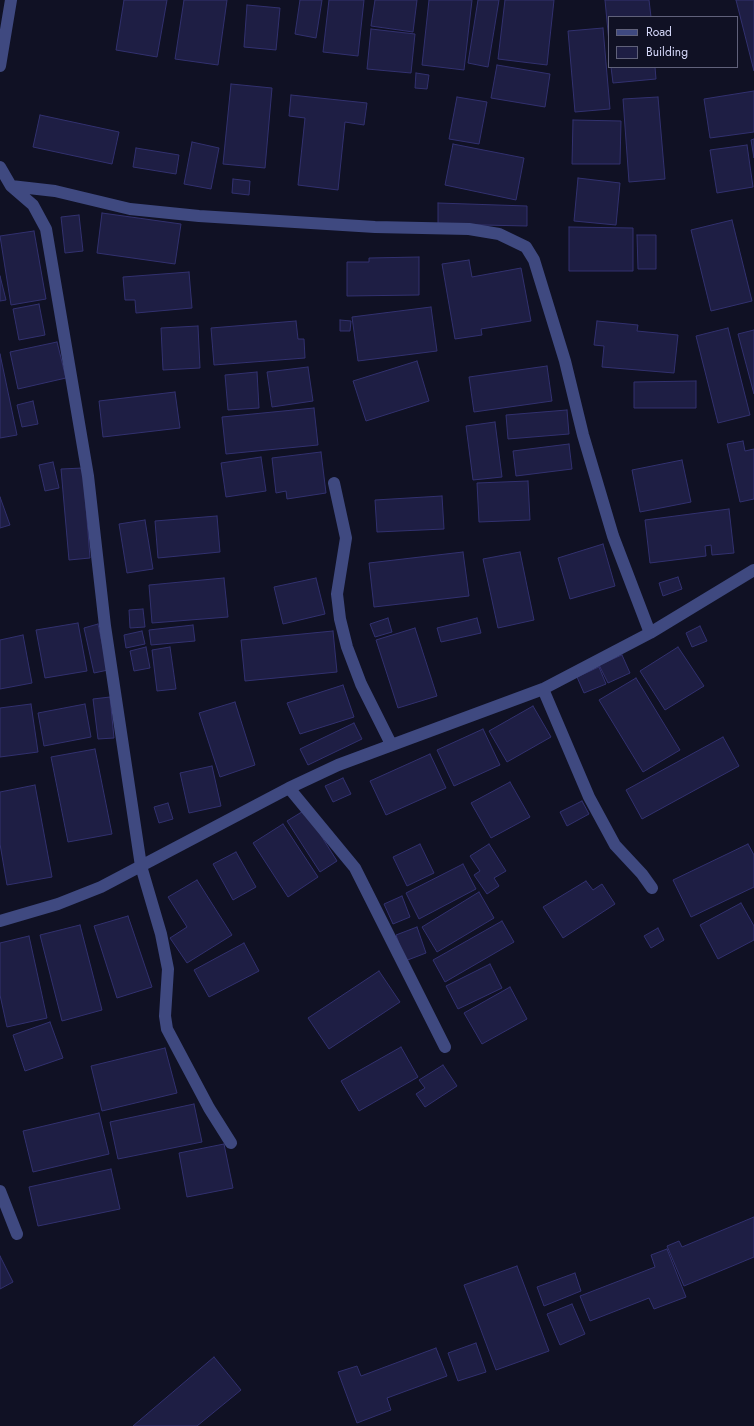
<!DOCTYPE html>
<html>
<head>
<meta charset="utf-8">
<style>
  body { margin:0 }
  #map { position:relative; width:754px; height:1426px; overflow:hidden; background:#101124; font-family:Jost,sans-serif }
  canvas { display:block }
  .legend { position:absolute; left:608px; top:16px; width:130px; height:52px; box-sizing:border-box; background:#101124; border:1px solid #60617a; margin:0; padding:5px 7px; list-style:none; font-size:12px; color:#d7dafc }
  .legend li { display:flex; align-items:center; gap:8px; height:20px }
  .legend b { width:20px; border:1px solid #60617a }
</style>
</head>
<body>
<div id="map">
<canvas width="754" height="1426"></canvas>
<ul class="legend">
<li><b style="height:5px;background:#3f4980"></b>Road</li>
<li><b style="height:11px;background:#1e1e44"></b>Building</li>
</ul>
</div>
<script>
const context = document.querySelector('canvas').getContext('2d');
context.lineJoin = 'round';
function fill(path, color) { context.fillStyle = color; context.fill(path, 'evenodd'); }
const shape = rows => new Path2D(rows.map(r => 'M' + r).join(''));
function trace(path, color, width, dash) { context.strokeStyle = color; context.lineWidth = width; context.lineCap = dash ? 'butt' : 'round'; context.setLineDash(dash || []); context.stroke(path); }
const building = shape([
  [124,0,167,0,157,57,116,50,124,0],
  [184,0,227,0,218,65,175,59,184,0],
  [300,0,322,0,316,38,295,34,300,0],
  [329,0,364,0,358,56,323,52,329,0],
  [375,0,417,0,413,32,371,26,375,0],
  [429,0,472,0,464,70,422,65,429,0],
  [478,0,499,0,488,67,468,63,478,0],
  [505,0,554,0,547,65,498,59,505,0],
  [605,0,649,0,651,17,609,17,609,42,605,0],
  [736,0,754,0,754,71,736,0],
  [247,5,280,8,276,50,244,47,247,5],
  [603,28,610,109,575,112,568,31,603,28],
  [371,29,415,34,411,73,367,69,371,29],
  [497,65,550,74,545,107,491,98,497,65],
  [611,67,655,67,656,79,613,83,611,67],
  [416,73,429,75,427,89,415,88,416,73],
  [231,84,272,88,265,168,223,164,231,84],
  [754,91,754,132,710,138,704,99,754,91],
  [291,95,367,103,364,125,345,122,338,190,298,185,305,118,289,116,291,95],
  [457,97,487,102,479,144,449,139,457,97],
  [658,97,665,179,629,182,623,99,658,97],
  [40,115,119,132,112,164,33,147,40,115],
  [573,120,621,121,620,164,572,164,573,120],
  [754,139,754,158,751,140,754,139],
  [192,142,219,148,211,189,184,184,192,142],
  [453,144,524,158,516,200,445,185,453,144],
  [747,145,753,187,717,193,710,150,747,145],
  [136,148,179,155,176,174,133,167,136,148],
  [578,178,620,183,616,225,574,221,578,178],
  [233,179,250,181,249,195,232,193,233,179],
  [438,203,527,206,527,226,438,224,438,203],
  [102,213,181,224,175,264,97,253,102,213],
  [79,215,83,251,65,253,61,217,79,215],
  [732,220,752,301,711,311,691,230,732,220],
  [569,227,633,228,633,271,569,271,569,227],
  [34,231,46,299,11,305,0,236,34,231],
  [637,235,656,235,656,269,638,269,637,235],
  [419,257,419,295,347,296,347,262,369,262,369,258,419,257],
  [469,260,472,277,521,268,531,321,481,329,482,335,455,339,442,264,469,260],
  [189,272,192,308,136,313,135,300,125,300,123,277,189,272],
  [0,276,6,300,0,301,0,276],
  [39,304,45,335,19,340,13,309,39,304],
  [431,307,437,351,358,361,352,317,431,307],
  [340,320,351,321,350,331,340,331,340,320],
  [296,321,298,339,304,339,305,358,214,365,211,328,296,321],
  [597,321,638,325,637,331,678,335,674,373,602,367,604,346,594,345,597,321],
  [198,326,200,368,163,370,161,328,198,326],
  [728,328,750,415,718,423,696,336,728,328],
  [754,330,754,394,738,334,754,330],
  [57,342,66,378,18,389,10,352,57,342],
  [0,354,17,435,0,438,0,354],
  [417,361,429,401,366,421,353,381,417,361],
  [547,366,552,401,474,412,469,377,547,366],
  [308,367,313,401,272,407,267,372,308,367],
  [257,372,259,408,228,410,225,375,257,372],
  [696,381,696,408,634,408,634,382,696,381],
  [175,392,180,428,103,437,99,401,175,392],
  [33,401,38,424,22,427,17,405,33,401],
  [314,408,318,445,226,454,222,417,314,408],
  [567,410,569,434,508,439,506,415,567,410],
  [495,422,502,477,473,480,466,426,495,422],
  [743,441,745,451,754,449,754,499,740,502,727,444,743,441],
  [569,444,572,469,516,476,513,451,569,444],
  [321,452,326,493,287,499,286,491,276,493,272,458,321,452],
  [261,457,266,491,226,497,221,463,261,457],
  [682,460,691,502,640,512,632,470,682,460],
  [53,462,59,488,45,491,39,465,53,462],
  [83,468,90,558,69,560,61,469,83,468],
  [528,481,530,520,479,522,477,483,528,481],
  [442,496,444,529,377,532,375,500,442,496],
  [0,497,10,525,0,528,0,497],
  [729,509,734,553,712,555,711,545,705,546,706,556,650,563,645,520,729,509],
  [217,516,220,552,158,558,155,521,217,516],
  [145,520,153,569,127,573,119,524,145,520],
  [603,544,615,586,570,599,558,558,603,544],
  [463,552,469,596,374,607,369,563,463,552],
  [520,552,534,620,498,628,483,559,520,552],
  [678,577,682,589,663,596,659,583,678,577],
  [224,578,228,617,152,623,149,585,224,578],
  [316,578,325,614,283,624,274,587,316,578],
  [143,609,145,627,130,628,129,610,143,609],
  [388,618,392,632,375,637,370,624,388,618],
  [477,618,481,633,441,642,437,628,477,618],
  [78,623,87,671,45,678,36,630,78,623],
  [98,624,108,670,94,673,84,628,98,624],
  [193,625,195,641,151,645,149,630,193,625],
  [700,626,707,641,692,647,686,633,700,626],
  [415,628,437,696,398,708,376,640,415,628],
  [142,631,145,644,126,648,124,635,142,631],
  [333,631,337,672,245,681,241,640,333,631],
  [23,635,32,683,0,689,0,640,23,635],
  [146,647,150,668,134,671,130,651,146,647],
  [170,647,176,689,157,691,152,650,170,647],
  [678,647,704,686,665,710,640,671,678,647],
  [622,655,630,673,608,683,599,665,622,655],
  [599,667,606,684,584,693,577,677,599,667],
  [636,678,680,750,643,772,599,700,636,678],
  [343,685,354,717,300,734,287,703,343,685],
  [110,697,114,738,98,739,93,699,110,697],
  [235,702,255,765,220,777,199,713,235,702],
  [31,704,38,752,0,757,0,708,31,704],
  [85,704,91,737,44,746,38,713,85,704],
  [533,706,551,737,507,762,489,731,533,706],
  [354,723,362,739,308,765,300,749,354,723],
  [483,729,500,765,454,786,437,750,483,729],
  [723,737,739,766,642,819,626,790,723,737],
  [95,749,112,834,68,842,51,757,95,749],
  [430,754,446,788,386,815,370,781,430,754],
  [212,766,221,806,189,813,180,773,212,766],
  [343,778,351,794,333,802,325,786,343,778],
  [510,782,530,817,491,838,471,803,510,782],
  [35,785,52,877,7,885,0,844,0,792,35,785],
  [582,801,589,814,567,826,560,812,582,801],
  [168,803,173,819,159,823,154,807,168,803],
  [305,810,337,861,320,872,287,821,305,810],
  [283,824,318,877,288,897,253,843,283,824],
  [420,844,434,873,407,886,393,857,420,844],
  [489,844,506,871,494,878,499,886,487,894,474,875,480,871,470,856,489,844],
  [748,844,754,855,754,887,691,917,673,880,748,844],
  [236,852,256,887,233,900,213,864,236,852],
  [463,864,476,889,419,919,406,893,463,864],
  [197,880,232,935,187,963,170,938,187,927,168,897,197,880],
  [586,881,593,890,602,884,615,904,563,938,543,907,586,881],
  [479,892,494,918,437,952,422,927,479,892],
  [402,896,410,917,393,924,384,904,402,896],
  [741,903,754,926,754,940,718,959,700,925,741,903],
  [128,916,152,987,117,998,94,926,128,916],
  [502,921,514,942,445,982,433,960,502,921],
  [80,925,102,1010,62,1021,40,935,80,925],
  [417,927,426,953,405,961,396,935,417,927],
  [658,928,664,940,651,948,644,936,658,928],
  [29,936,47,1018,7,1027,0,995,0,943,29,936],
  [244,943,259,971,209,997,194,970,244,943],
  [490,964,502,988,458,1009,446,986,490,964],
  [379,971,400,1002,329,1049,308,1018,379,971],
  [510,987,527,1019,482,1044,464,1013,510,987],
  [50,1022,63,1058,25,1071,13,1035,50,1022],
  [401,1047,418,1077,359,1111,341,1081,401,1047],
  [165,1048,177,1093,102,1111,91,1066,165,1048],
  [443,1065,457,1086,425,1107,416,1094,425,1088,419,1080,443,1065],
  [194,1104,202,1142,118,1159,110,1122,194,1104],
  [99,1113,109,1154,33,1172,23,1131,99,1113],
  [224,1144,233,1188,187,1197,179,1153,224,1144],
  [111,1169,120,1209,38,1226,29,1187,111,1169],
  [754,1217,754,1257,684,1286,667,1246,679,1241,682,1247,754,1217],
  [667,1249,686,1297,654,1309,649,1298,590,1321,580,1296,655,1267,651,1255,667,1249],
  [0,1256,13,1282,0,1289,0,1256],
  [517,1266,549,1351,496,1370,464,1285,517,1266],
  [575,1273,581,1291,544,1306,537,1287,575,1273],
  [572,1304,585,1334,560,1345,547,1314,572,1304],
  [476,1343,486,1372,458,1381,448,1353,476,1343],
  [436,1348,447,1376,387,1398,391,1410,357,1423,338,1372,357,1366,361,1376,436,1348],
  [214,1357,241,1390,197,1426,133,1426,214,1357]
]);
fill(building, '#1e1e44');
trace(building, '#32316f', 1);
trace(shape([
  [0,66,11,0],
  [0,167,11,186,33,205,46,229,88,476,105,626,141,866,161,934,168,969,165,1016,167,1029,209,1108,231,1143],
  [11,186,55,191,130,209,199,216,375,227,469,229,499,234,526,247,534,260,565,361,583,435,613,536,650,633],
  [334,483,346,538,337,594,340,619,347,647,361,684,391,744],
  [543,689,589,797,615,845,642,874,652,888],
  [289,788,355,868,445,1047],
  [0,921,58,904,101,887,289,788,338,765,543,689,650,633,754,570],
  [0,1191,17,1234]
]), '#3f4980', 12);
</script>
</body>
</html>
